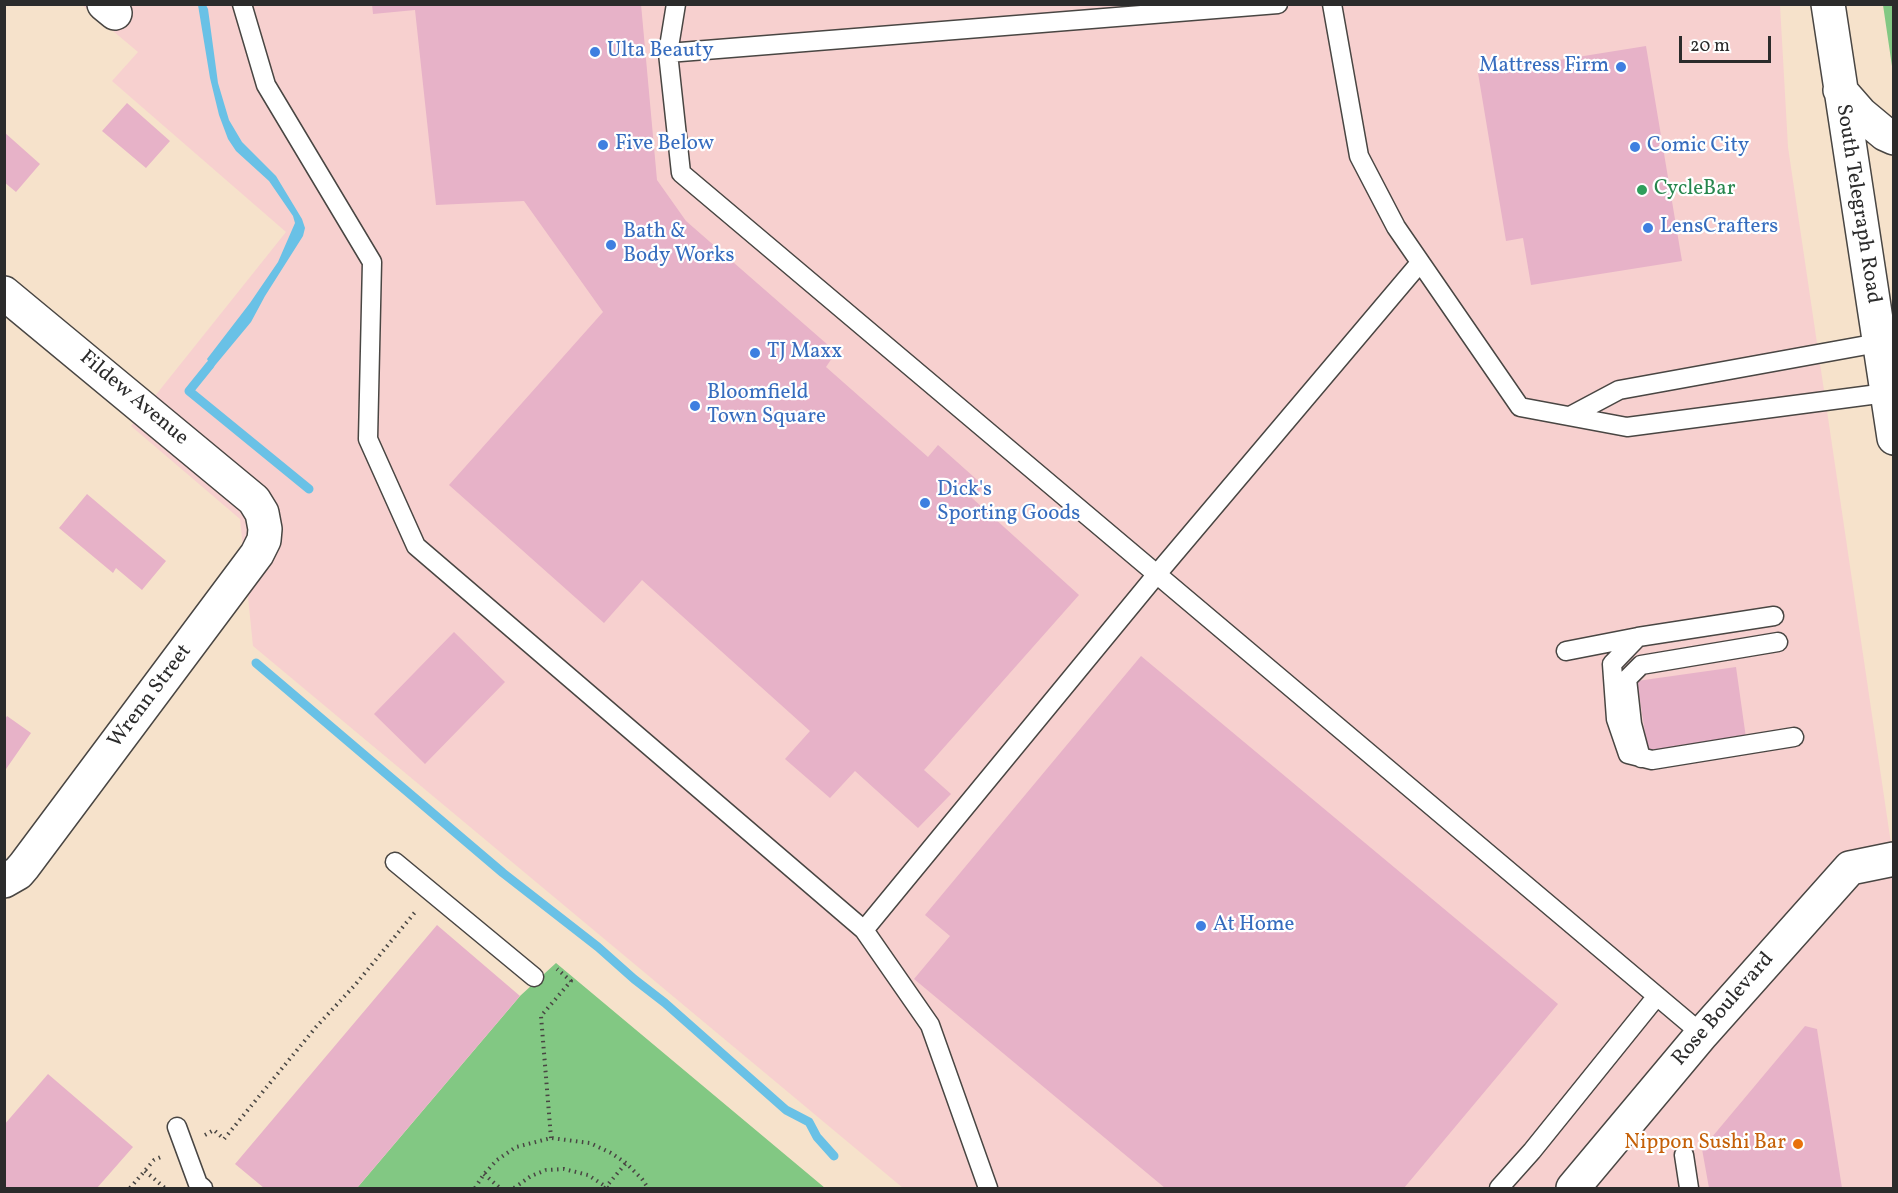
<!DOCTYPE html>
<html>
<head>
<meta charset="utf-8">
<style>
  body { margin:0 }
  #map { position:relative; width:1898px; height:1193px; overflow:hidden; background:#f6e2cb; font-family:Vollkorn,serif }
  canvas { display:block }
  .frame { position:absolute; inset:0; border:6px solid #2b2b2b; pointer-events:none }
  .scale { position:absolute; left:1679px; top:36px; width:92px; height:27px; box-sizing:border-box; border:3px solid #2b2b2b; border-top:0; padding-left:8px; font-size:18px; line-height:21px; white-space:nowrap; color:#2b2b2b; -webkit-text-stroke:4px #fff; paint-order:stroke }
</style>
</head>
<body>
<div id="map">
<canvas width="1898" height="1193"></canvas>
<div class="frame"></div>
<div class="scale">20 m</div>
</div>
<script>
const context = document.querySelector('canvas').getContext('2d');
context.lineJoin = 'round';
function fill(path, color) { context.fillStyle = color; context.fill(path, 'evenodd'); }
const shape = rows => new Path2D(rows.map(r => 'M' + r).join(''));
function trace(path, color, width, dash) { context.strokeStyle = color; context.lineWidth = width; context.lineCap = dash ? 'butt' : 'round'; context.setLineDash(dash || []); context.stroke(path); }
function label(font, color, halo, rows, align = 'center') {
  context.font = font + ' Vollkorn,serif'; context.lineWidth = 4.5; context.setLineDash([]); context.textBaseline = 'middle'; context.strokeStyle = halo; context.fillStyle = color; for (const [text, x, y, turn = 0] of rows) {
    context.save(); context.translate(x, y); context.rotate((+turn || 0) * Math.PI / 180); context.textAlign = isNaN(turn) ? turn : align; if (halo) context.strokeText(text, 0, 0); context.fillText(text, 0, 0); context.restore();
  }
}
fill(shape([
  [82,5,1780,5,1788,147,1893,857,1893,1188,903,1188,253,646,240,519,131,426,286,232,112,81,138,52]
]), '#f7d0cf');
fill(shape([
  [1883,5,1893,5,1893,73],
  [556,963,825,1188,357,1188,520,996]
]), '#82c883');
fill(shape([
  [198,5,206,5,208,9,218,83,229,120,242,142,276,176,302,219,305,228,303,236,265,296,251,322,212,369,207,359,250,303,278,262,295,223,293,216,269,181,236,151,228,139,219,115,210,78]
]), '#69c1e6');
trace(shape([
  [210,365,189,391,309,489],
  [256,663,503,873,598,947,634,979,665,1003,786,1110,809,1122,817,1137,834,1156]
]), '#69c1e6', 9);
fill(shape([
  [372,4,641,4,657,180,686,221,836,352,826,367,928,457,938,445,984,486,972,498,1079,595,924,770,951,794,918,828,855,771,830,798,785,759,810,731,642,580,604,623,449,485,603,312,524,201,436,205,415,10,373,14],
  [1646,46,1682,261,1531,285,1523,238,1506,241,1478,73],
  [127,103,170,141,146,168,102,131],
  [4,132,40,164,16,192,4,182],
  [87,494,166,561,142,590,116,568,113,573,59,528],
  [454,632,505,682,425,764,374,714],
  [1141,656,1558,1004,1404,1188,1165,1188,914,979,950,936,925,915],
  [1736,667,1746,738,1648,752,1637,681],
  [7,716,31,733,4,772,4,721],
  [437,925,520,996,357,1188,264,1188,235,1164],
  [1805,1026,1817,1029,1842,1188,1709,1188,1702,1149],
  [48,1074,133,1147,97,1188,4,1188,4,1125]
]), '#e7b2c8');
const service = shape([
  [242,4,266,85,372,262,368,439,416,546,864,930,930,1025,988,1188],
  [676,4,668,53,681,173,1702,1034],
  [1332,4,1359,156,1396,227,1520,407,1627,427,1886,393],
  [668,53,1278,4],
  [1572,415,1619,390,1878,343],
  [1774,616,1638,637,1612,664,1616,719,1628,754,1652,760,1794,737],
  [1566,651,1638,637],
  [1641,758,1632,724,1627,679,1641,665,1778,642],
  [395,862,534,977],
  [864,930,1157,574,1419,264],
  [177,1127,198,1184,203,1188],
  [1684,1155,1689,1188],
  [1499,1188,1532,1151,1657,996]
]);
const minor = shape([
  [104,4,115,13],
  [4,293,254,500,262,513,265,529,264,540,257,554,24,866,18,873,4,881],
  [1573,1188,1702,1034,1850,868,1894,859]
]);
const trunk = shape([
  [1828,4,1894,438],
  [1840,90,1861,114,1885,134,1894,138]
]);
trace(service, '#494643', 21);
trace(minor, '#494643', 36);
trace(trunk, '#494643', 36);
trace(shape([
  [205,1135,214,1130,224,1139,316,1027,355,985,416,911],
  [551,1138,541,1016,571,981,557,969],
  [145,1171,165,1188],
  [484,1174,500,1188],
  [130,1188,154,1160,163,1156],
  [475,1188,484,1174,497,1160,516,1147,551,1138,590,1143,611,1153,626,1163,642,1179,648,1188],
  [514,1188,531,1176,546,1170,564,1169,588,1175,608,1188],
  [605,1188,626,1163]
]), '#494643', 4, [1.5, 4.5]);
trace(service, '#fff', 18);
trace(minor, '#fff', 33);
trace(trunk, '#fff', 33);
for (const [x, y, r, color] of [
  [595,52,6,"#3f7fe0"],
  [1621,67,6,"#3f7fe0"],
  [603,145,6,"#3f7fe0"],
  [1635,147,6,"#3f7fe0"],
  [1642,190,6,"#2e9e5b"],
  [1648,228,6,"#3f7fe0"],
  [611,245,6,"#3f7fe0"],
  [755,353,6,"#3f7fe0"],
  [695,406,6,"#3f7fe0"],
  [925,503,6,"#3f7fe0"],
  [1201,926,6,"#3f7fe0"],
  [1798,1144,6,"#e8710a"]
]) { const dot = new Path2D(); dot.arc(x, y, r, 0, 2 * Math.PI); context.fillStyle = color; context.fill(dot); trace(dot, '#fff', 2); }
label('21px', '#366cbe', '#fff', [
  ["Ulta Beauty",607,52],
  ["Mattress Firm",1609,67,"right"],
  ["Five Below",615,145],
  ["Comic City",1647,147],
  ["LensCrafters",1660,228],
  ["Bath &",623,233],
  ["Body Works",623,257],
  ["TJ Maxx",767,353],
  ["Bloomfield",707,394],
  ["Town Square",707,418],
  ["Dick's",937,491],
  ["Sporting Goods",937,515],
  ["At Home",1213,926]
], 'left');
label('21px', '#27864d', '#fff', [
  ["CycleBar",1654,190]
], 'left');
label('21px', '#2b2b2b', '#fff', [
  ["South Telegraph Road",1857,204,81],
  ["Fildew Avenue",133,399,40],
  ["Wrenn Street",151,697,-53],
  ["Rose Boulevard",1724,1010,-49]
]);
label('21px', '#c56008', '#fff', [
  ["Nippon Sushi Bar",1786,1144]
], 'right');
</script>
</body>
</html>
